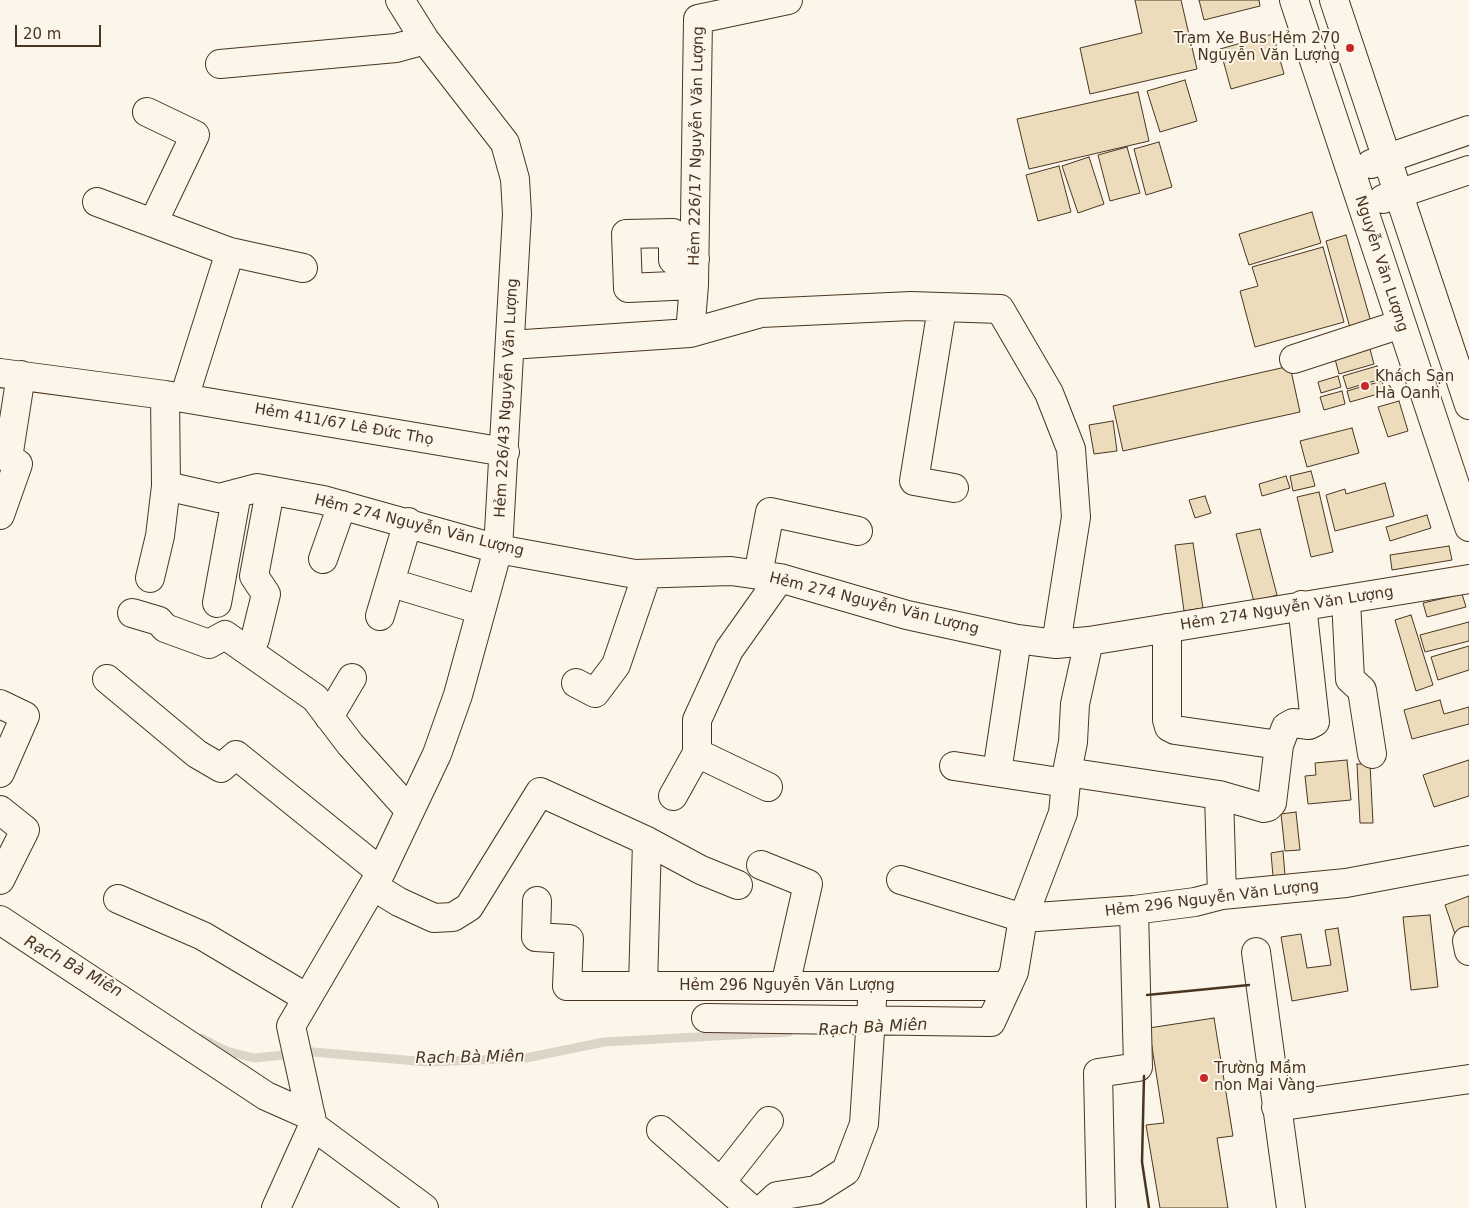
<!DOCTYPE html>
<html>
<head>
<meta charset="utf-8">
<style>
  body { margin:0 }
  #map { position:relative; width:1469px; height:1208px; overflow:hidden; background:#fbf6e9; font-family:"DejaVu Sans",sans-serif }
  canvas { display:block }
  .scale { position:absolute; left:15px; top:25px; width:86px; height:22px; box-sizing:border-box; border:2px solid #4a3520; border-top:0; padding-left:6px; font-size:15px; line-height:18px; white-space:nowrap; color:#4a3520; -webkit-text-stroke:4px #fbf6e9; paint-order:stroke }
</style>
</head>
<body>
<div id="map">
<canvas width="1469" height="1208"></canvas>
<div class="scale">20 m</div>
</div>
<script>
const context = document.querySelector('canvas').getContext('2d');
context.lineJoin = 'round';
const shape = rows => new Path2D(rows.map(r => 'M' + r).join(''));
function trace(path, color, width, dash) { context.strokeStyle = color; context.lineWidth = width; context.lineCap = dash ? 'butt' : 'round'; context.setLineDash(dash || []); context.stroke(path); }
function fill(path, color) { context.fillStyle = color; context.fill(path, 'evenodd'); }
function label(font, color, halo, rows, align = 'center') {
  context.font = font + ' "DejaVu Sans",sans-serif'; context.lineWidth = 4; context.setLineDash([]); context.textBaseline = 'middle'; context.strokeStyle = halo; context.fillStyle = color; for (const [text, x, y, turn = 0] of rows) {
    context.save(); context.translate(x, y); context.rotate((+turn || 0) * Math.PI / 180); context.textAlign = isNaN(turn) ? turn : align; if (halo) context.strokeText(text, 0, 0); context.fillText(text, 0, 0); context.restore();
  }
}
trace(shape([
  [201,1038,226,1051,254,1058,313,1052,428,1062,526,1058,604,1042,789,1032]
]), '#dcd4c6', 9);
const building = shape([
  [1135,0,1181,0,1197,69,1090,94,1080,48,1142,33,1135,0],
  [1199,0,1259,0,1260,6,1204,20,1199,0],
  [1273,34,1284,74,1231,89,1220,49,1273,34],
  [1185,80,1197,121,1160,132,1147,91,1185,80],
  [1138,92,1149,141,1029,169,1017,119,1138,92],
  [1159,142,1172,187,1146,195,1134,149,1159,142],
  [1127,147,1140,193,1110,201,1098,155,1127,147],
  [1089,157,1104,204,1078,213,1062,166,1089,157],
  [1059,166,1071,212,1038,221,1026,175,1059,166],
  [1312,212,1321,243,1249,265,1239,234,1312,212],
  [1346,235,1371,322,1350,328,1326,241,1346,235],
  [1323,247,1344,322,1255,347,1240,291,1258,286,1252,267,1323,247],
  [1370,349,1374,364,1339,374,1335,359,1370,349],
  [1290,366,1300,412,1123,451,1113,406,1290,366],
  [1377,366,1381,379,1347,389,1343,376,1377,366],
  [1338,376,1341,387,1321,393,1318,382,1338,376],
  [1382,381,1385,392,1350,402,1347,391,1382,381],
  [1342,391,1345,404,1324,410,1320,397,1342,391],
  [1399,401,1408,431,1388,437,1378,407,1399,401],
  [1113,421,1117,451,1094,454,1089,425,1113,421],
  [1352,428,1359,453,1307,467,1300,441,1352,428],
  [1311,471,1315,486,1293,491,1290,476,1311,471],
  [1286,476,1290,488,1262,496,1259,484,1286,476],
  [1385,483,1394,516,1335,531,1326,495,1345,489,1346,494,1385,483],
  [1319,492,1333,552,1311,557,1297,497,1319,492],
  [1205,496,1211,513,1195,518,1189,500,1205,496],
  [1427,515,1431,528,1390,541,1386,527,1427,515],
  [1260,529,1277,595,1254,602,1236,534,1260,529],
  [1193,543,1203,608,1184,611,1175,545,1193,543],
  [1449,546,1452,560,1392,570,1390,555,1449,546],
  [1462,594,1466,607,1427,617,1423,603,1462,594],
  [1411,615,1433,685,1416,691,1395,620,1411,615],
  [1469,622,1469,641,1425,652,1420,635,1469,622],
  [1469,646,1469,670,1438,680,1431,657,1469,646],
  [1440,700,1444,714,1469,707,1469,724,1412,739,1404,710,1440,700],
  [1347,760,1351,800,1308,804,1305,776,1316,775,1315,763,1347,760],
  [1469,760,1469,796,1434,807,1423,775,1469,760],
  [1357,764,1370,764,1373,823,1360,823,1357,764],
  [1296,812,1300,850,1285,851,1281,814,1296,812],
  [1283,851,1285,875,1273,876,1271,853,1283,851],
  [1469,896,1469,936,1457,940,1445,905,1469,896],
  [1430,915,1438,987,1411,990,1403,917,1430,915],
  [1338,928,1348,991,1292,1001,1281,937,1301,934,1307,968,1331,965,1325,930,1338,928],
  [1214,1018,1233,1136,1217,1138,1228,1208,1160,1208,1146,1125,1164,1123,1149,1028,1214,1018]
]);
fill(building, '#ecdcbc');
trace(building, '#4a3520', 1);
const minor = shape([
  [1294,0,1469,527],
  [1334,0,1469,405],
  [220,64,396,48,425,40],
  [147,112,195,135,153,223],
  [1371,164,1469,130],
  [1383,199,1469,170],
  [97,202,230,252,303,268],
  [694,285,628,288,626,234,673,233,673,260,695,259],
  [942,308,914,481,954,488],
  [690,333,694,285,698,19,788,0],
  [510,345,690,333,761,313,911,306,1000,309,1049,393,1071,449,1076,517,1056,644],
  [1294,359,1401,324],
  [0,373,165,395,505,452],
  [184,398,230,252],
  [166,486,219,498,257,488,323,500,498,549,635,574,731,571,780,578,907,615,1017,639,1056,644,1089,641,1469,579],
  [0,515,18,464,8,458,21,375],
  [323,559,342,505],
  [758,575,770,512,858,531],
  [150,578,160,536,166,486,165,395],
  [405,587,481,610],
  [1346,600,1350,679,1362,690,1372,754],
  [217,603,237,493],
  [132,613,159,621,165,628,209,644,225,635,315,698,350,744,410,811],
  [380,616,408,522],
  [1167,628,1167,720,1169,727,1175,730,1279,745],
  [255,639,266,594,254,576,270,491],
  [107,679,197,754,221,768,236,755,381,872],
  [576,683,595,693,616,665,647,574],
  [0,704,25,716,0,773],
  [329,717,352,678],
  [954,766,1066,783],
  [997,772,1017,639],
  [1067,772,1219,795,1264,808,1268,807,1272,803,1279,745,1286,727,1293,723,1309,725,1315,722,1302,605],
  [768,787,697,753,697,720,729,650,780,578],
  [1219,795,1222,895],
  [673,796,697,753],
  [0,810,25,830,0,880],
  [647,841,701,870,738,885],
  [761,865,808,884,785,986],
  [901,880,1023,918,1063,813,1067,772,1073,742,1075,704,1089,641],
  [373,886,399,902,434,918,453,917,469,907,540,792,647,841,643,986],
  [118,899,203,936,307,998],
  [537,901,536,937,569,939,567,986,1007,986],
  [0,920,266,1096,311,1116],
  [1467,941,1469,951],
  [1256,952,1291,1208],
  [706,1018,991,1022,1014,972,1023,918,1134,910,1195,902,1222,895,1346,883,1469,860],
  [1276,1107,1469,1079],
  [313,1126,424,1208],
  [661,1130,750,1208],
  [721,1182,769,1121],
  [276,1208,313,1126,291,1026,381,872,437,754,458,695,498,549,517,214,515,179,505,143,425,40,400,0],
  [764,1208,777,1196,816,1190,846,1171,864,1124,872,1001],
  [1101,1208,1098,1073,1138,1067,1134,910]
]);
trace(minor, '#4a3520', 30);
trace(minor, '#fbf6e9', 28);
trace(shape([
  [1147,995,1249,985],
  [1144,1076,1142,1162,1149,1208]
]), '#4a3520', 2.5);
for (const [x, y, r, color] of [
  [1350,48,5,"#c62828"],
  [1365,386,5,"#c62828"],
  [1204,1078,5,"#c62828"]
]) { const dot = new Path2D(); dot.arc(x, y, r, 0, 2 * Math.PI); context.fillStyle = color; context.fill(dot); trace(dot, '#fbf6e9', 2); }
label('15px', '#4a3520', '#fbf6e9', [
  ["Trạm Xe Bus Hẻm 270",1340,39,"right"],
  ["Nguyễn Văn Lượng",1340,56,"right"],
  ["Khách Sạn",1375,377],
  ["Hà Oanh",1375,394],
  ["Trường Mầm",1214,1069],
  ["non Mai Vàng",1214,1086]
], 'left');
label('15px', '#4a3520', '#fbf6e9', [
  ["Hẻm 226/17 Nguyễn Văn Lượng",697,146,-89],
  ["Nguyễn Văn Lượng",1381,264,72],
  ["Hẻm 226/43 Nguyễn Văn Lượng",507,398,-87],
  ["Hẻm 411/67 Lê Đức Thọ",344,425,10],
  ["Hẻm 274 Nguyễn Văn Lượng",419,526,14],
  ["Hẻm 274 Nguyễn Văn Lượng",874,604,14],
  ["Hẻm 274 Nguyễn Văn Lượng",1287,609,-9],
  ["Hẻm 296 Nguyễn Văn Lượng",1212,899,-7],
  ["Hẻm 296 Nguyễn Văn Lượng",787,986]
]);
label('italic 16px', '#4a3520', '#fbf6e9', [
  ["Rạch Bà Miên",73,967,29],
  ["Rạch Bà Miên",873,1028,-3],
  ["Rạch Bà Miên",470,1058,-1]
]);
</script>
</body>
</html>
